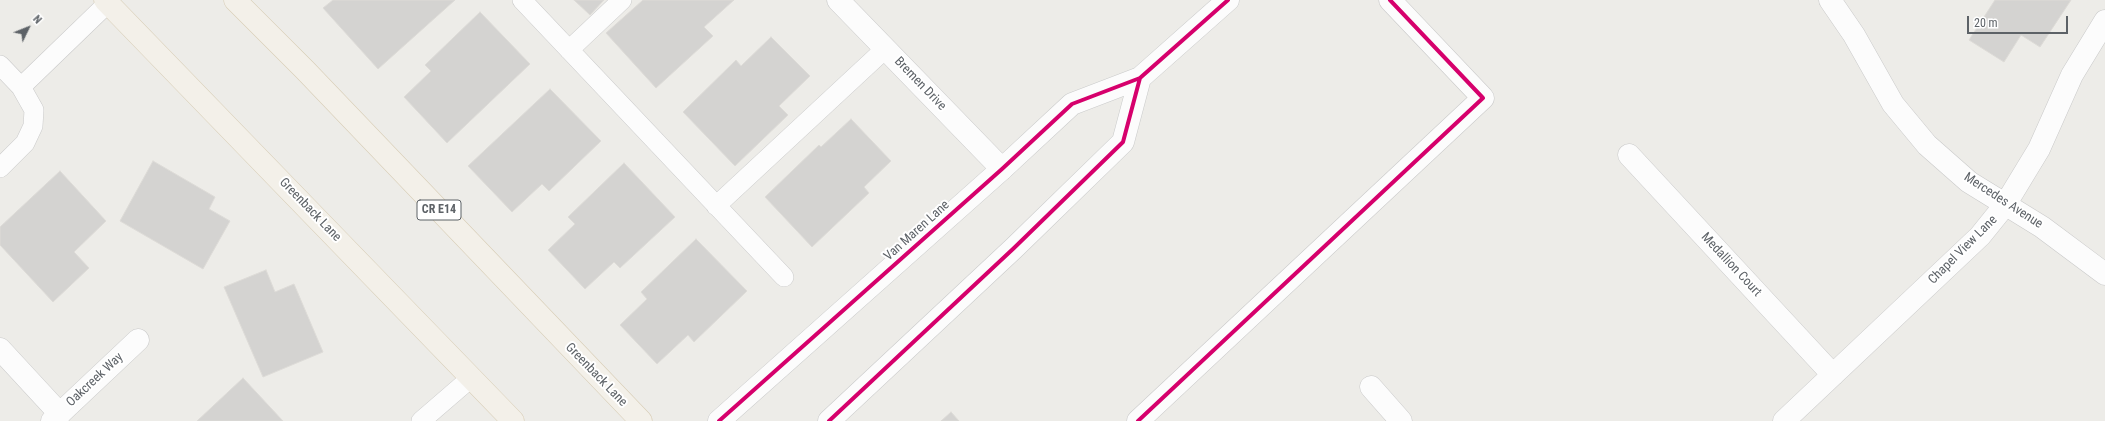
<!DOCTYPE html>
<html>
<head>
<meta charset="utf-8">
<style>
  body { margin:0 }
  #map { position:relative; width:2105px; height:421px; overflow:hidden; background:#edece8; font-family:"Roboto Condensed",sans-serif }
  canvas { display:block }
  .north { position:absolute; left:8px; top:8px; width:40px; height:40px; -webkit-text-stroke:3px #fff; paint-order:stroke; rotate:47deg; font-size:11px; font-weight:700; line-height:16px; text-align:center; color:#5d6267 }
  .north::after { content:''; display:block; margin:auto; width:14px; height:18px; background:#5d6267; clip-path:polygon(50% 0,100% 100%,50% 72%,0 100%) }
  .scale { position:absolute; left:1967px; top:16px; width:101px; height:18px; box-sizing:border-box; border:2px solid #5d6267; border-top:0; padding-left:5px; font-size:12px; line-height:14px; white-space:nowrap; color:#5d6267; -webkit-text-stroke:3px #fff; paint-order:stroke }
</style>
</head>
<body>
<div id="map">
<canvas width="2105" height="421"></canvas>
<div class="north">N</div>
<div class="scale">20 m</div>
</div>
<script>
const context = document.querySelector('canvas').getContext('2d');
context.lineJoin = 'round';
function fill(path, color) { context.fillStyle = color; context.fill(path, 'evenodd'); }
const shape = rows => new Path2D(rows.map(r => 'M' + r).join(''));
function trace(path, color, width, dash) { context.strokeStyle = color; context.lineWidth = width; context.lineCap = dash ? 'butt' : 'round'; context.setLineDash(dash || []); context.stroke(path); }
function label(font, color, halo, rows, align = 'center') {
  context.font = font + ' "Roboto Condensed",sans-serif'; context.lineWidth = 4; context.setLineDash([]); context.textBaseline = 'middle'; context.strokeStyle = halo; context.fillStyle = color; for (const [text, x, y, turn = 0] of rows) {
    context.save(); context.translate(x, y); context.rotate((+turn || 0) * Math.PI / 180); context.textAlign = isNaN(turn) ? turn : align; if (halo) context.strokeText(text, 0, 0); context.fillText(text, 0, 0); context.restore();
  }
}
const building = shape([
  [333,0,455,0,378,69,323,8,333,0],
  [574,0,604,0,590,15,574,0],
  [643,0,734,0,704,27,713,36,656,88,606,33,643,0],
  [1995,0,2071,0,2040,47,2021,35,2004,62,1969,40,1995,0],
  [480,12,530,64,447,143,404,97,431,71,425,65,480,12],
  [771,37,810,76,779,106,788,115,735,166,683,112,736,60,741,66,771,37],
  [550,89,601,141,549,191,542,184,512,212,468,166,550,89],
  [851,119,891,161,864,187,869,193,812,247,765,197,819,145,821,147,851,119],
  [153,161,215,197,209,209,230,221,203,269,120,221,153,161],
  [624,163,675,217,620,268,614,262,585,289,548,250,575,224,568,217,624,163],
  [60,171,106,221,74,252,89,268,53,302,0,245,0,227,60,171],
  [696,239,747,291,694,342,688,335,657,364,620,325,647,299,641,292,696,239],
  [266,270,275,292,294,284,323,352,263,377,224,287,266,270],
  [243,378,283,421,197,421,243,378],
  [951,412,959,421,941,421,951,412]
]);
fill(building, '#d4d3d1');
trace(building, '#dddbd7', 1);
const lane = shape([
  [522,0,784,277],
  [569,50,622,0],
  [0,65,21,87,34,110,33,126,25,143,0,168],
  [21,87,108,3],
  [716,206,885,49],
  [421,421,472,377]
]);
const street = shape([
  [838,0,1002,169],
  [1830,0,1854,35,1893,104,1927,145,1969,182,2042,227,2105,274],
  [1629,155,1833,375],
  [0,349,60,414],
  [1371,387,1401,421],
  [52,421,138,340],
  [1138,421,1483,98,1390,0],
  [1784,421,1980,236,2005,205,2039,149,2072,75,2105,21]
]);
const secondary = shape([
  [719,421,1002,169,1072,104,1140,78,1228,0],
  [829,421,1014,248,1123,142,1140,78]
]);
const primary = shape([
  [105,0,513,421],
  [235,0,305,70,641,421]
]);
trace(lane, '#c9c9c9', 20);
trace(street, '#c9c9c9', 23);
trace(secondary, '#c9caca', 23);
trace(primary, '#d7ccb4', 23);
trace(lane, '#fcfcfc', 19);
trace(street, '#fcfcfc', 22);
trace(secondary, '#fcfcfc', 22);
trace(primary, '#f3f0e9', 22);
trace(shape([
  [719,421,1002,169,1072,104,1140,78,1228,0],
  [829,421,1014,248,1123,142,1140,78],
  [1138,421,1483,98,1390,0]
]), '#d6006c', 4);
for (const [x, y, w] of [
  [439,210,44]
]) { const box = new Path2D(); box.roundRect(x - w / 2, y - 10, w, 20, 3); context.fillStyle = '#fff'; context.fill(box); trace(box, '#5d6267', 1); }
label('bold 12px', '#5d6267', null, [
  ["CR E14",439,210]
]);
label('13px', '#5d6267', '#fff', [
  ["Bremen Drive",920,84,46],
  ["Mercedes Avenue",2003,201,33],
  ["Greenback Lane",310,210,46],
  ["Van Maren Lane",917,231,-42],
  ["Chapel View Lane",1963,250,-45],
  ["Medallion Court",1731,265,47],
  ["Greenback Lane",596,375,46],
  ["Oakcreek Way",95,380,-43]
]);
</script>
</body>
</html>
